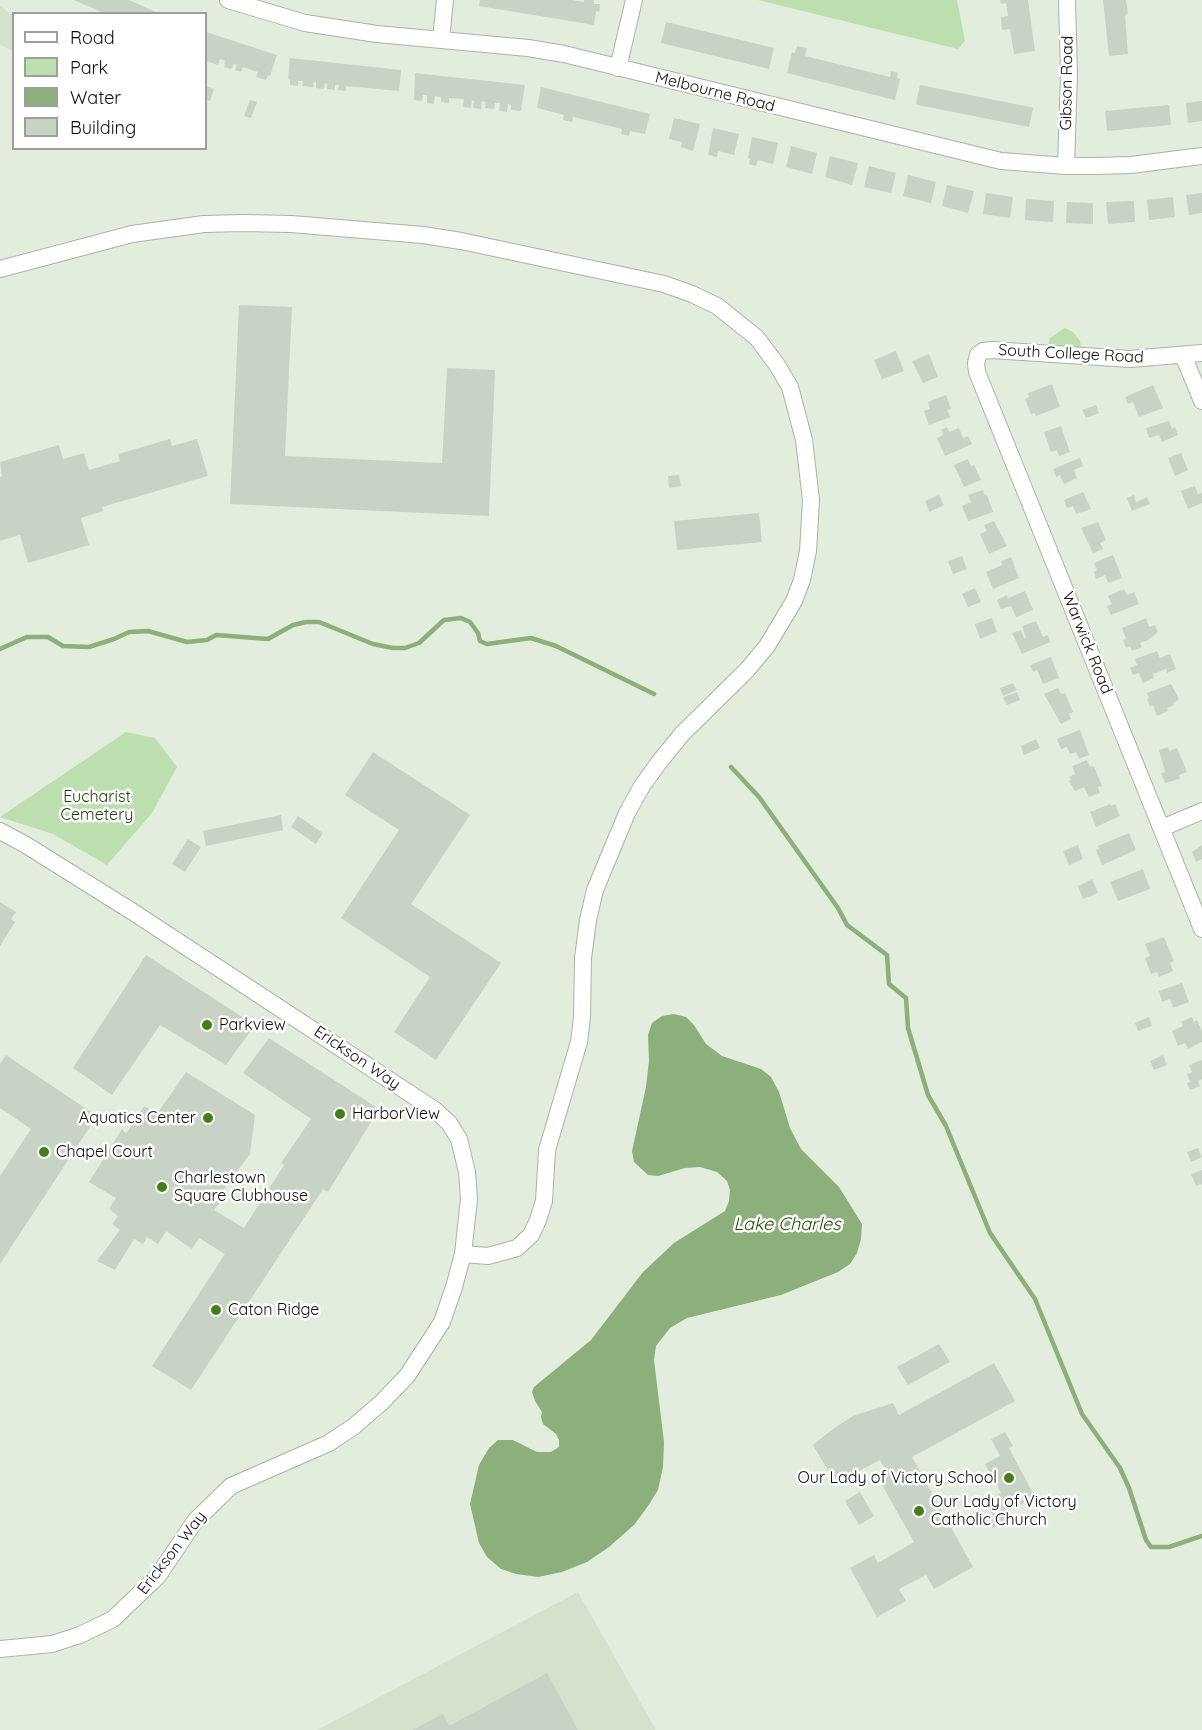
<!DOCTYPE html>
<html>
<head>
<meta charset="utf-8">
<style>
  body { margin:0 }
  #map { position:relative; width:1202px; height:1730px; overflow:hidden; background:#e2edde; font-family:Quicksand,sans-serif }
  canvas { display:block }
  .legend { position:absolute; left:12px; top:12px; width:195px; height:138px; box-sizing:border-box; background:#fff; border:2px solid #9d9f9d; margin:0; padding:8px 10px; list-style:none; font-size:18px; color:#0b0e09 }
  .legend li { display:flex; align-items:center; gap:12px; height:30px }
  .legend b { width:30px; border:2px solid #9d9f9d }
</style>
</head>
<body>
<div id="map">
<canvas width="1202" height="1730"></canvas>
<ul class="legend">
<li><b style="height:8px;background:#fff"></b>Road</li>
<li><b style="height:16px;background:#bddeae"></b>Park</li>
<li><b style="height:16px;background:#8caf7b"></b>Water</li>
<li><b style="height:16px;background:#c9d3c5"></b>Building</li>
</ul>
</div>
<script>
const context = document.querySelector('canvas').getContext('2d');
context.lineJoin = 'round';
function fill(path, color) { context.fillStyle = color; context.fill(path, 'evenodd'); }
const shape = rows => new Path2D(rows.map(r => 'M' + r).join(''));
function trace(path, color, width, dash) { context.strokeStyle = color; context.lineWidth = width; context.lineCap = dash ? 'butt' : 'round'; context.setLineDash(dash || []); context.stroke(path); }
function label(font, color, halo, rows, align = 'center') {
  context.font = font + ' Quicksand,sans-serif'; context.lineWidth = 5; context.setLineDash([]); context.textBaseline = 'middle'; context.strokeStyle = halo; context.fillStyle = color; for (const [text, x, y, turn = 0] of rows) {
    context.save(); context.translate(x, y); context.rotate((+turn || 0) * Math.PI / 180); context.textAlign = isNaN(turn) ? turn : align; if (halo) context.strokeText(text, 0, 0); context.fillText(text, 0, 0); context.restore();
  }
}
fill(shape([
  [0,5,13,16,13,51,0,45],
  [578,1592,656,1730,317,1730]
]), '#d4e2cd');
fill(shape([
  [758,0,957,0,965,41,958,49],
  [1065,328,1073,332,1080,341,1081,348,1048,345,1050,338],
  [126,732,155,738,177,767,152,813,107,865,53,834,0,817]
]), '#bddeae');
fill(shape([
  [674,1014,686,1017,694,1025,706,1044,722,1056,761,1069,771,1077,779,1092,790,1128,801,1149,839,1187,862,1224,861,1239,857,1253,850,1264,838,1272,781,1295,687,1318,670,1328,656,1346,654,1360,664,1442,663,1467,658,1490,648,1506,634,1525,609,1547,587,1562,562,1572,538,1577,516,1574,501,1569,487,1557,479,1543,470,1504,479,1465,489,1448,498,1440,513,1440,537,1452,551,1452,559,1447,559,1440,556,1434,543,1424,541,1417,542,1412,535,1401,532,1392,534,1387,591,1340,643,1272,674,1243,725,1211,729,1201,730,1190,727,1181,717,1172,700,1167,685,1168,658,1176,648,1175,634,1162,632,1151,646,1087,649,1061,648,1035,652,1023,662,1016]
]), '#8caf7b');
trace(shape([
  [0,649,27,637,48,637,63,646,89,647,114,639,129,632,148,631,187,642,207,640,216,635,268,639,293,625,306,622,319,622,373,644,393,648,405,648,419,643,444,620,461,618,470,622,478,633,480,641,487,644,531,638,556,646,654,694],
  [731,767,759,797,838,908,847,925,887,955,889,984,906,998,908,1028,928,1095,946,1126,990,1233,1035,1299,1082,1414,1120,1468,1129,1488,1146,1540,1151,1547,1169,1547,1202,1536]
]), '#8caf7b', 4.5);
fill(shape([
  [74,0,129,0,160,14,106,14],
  [480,0,572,0,584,2,584,0,594,0,594,4,600,4,599,12,596,11,594,25,479,6],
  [1000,0,1028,0,1035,51,1014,54,1010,29,1002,30,1001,17,1008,16,1006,3,1001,4],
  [1103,0,1126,0,1128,13,1125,16,1128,54,1109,56],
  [666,22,774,48,769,69,661,43],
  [206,32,277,55,270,76,268,75,266,80,256,77,258,72,243,67,241,72,235,70,237,65,234,64,231,69,224,67,225,61,223,60,220,59,218,65,206,61],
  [797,46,807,48,805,56,890,77,891,71,898,73,897,78,900,79,895,100,787,73,792,52,795,53],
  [290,58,401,70,399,91,346,86,346,91,338,90,339,85,335,85,335,90,327,89,327,84,325,83,324,89,316,88,316,82,314,82,313,87,302,86,303,81,298,81,298,86,290,85,290,80,288,79],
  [415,73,525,85,521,111,511,110,511,105,508,104,507,112,499,111,500,103,495,103,494,109,485,108,486,102,482,101,481,109,473,108,474,101,472,100,471,108,463,107,464,99,449,98,449,103,441,102,441,97,435,96,434,104,427,103,427,95,423,95,422,101,414,100],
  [920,85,1030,107,1033,108,1029,127,918,105,916,104],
  [206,86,214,89,210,101,206,100],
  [541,87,650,114,645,134,630,131,629,136,621,134,622,129,573,117,572,122,563,120,564,115,537,108],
  [250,100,257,102,251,118,244,116],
  [1202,101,1202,121,1188,123,1186,103],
  [1169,105,1171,125,1107,131,1105,111],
  [674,118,700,124,693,151,681,147,682,142,669,139],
  [713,128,739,134,734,155,718,151,717,157,708,155],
  [752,137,778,143,773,164,758,160,756,166,749,164,750,159,748,158],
  [791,146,817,153,812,174,786,167],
  [830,156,858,163,852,185,825,177],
  [869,166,896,173,891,193,864,187],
  [908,175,936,182,931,203,903,196],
  [947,185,974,191,968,213,942,206],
  [986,193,1013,197,1010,218,983,214],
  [1202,193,1202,213,1189,215,1186,195],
  [1173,197,1175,217,1149,220,1147,200],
  [1026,199,1054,201,1053,222,1025,220],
  [1134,201,1135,222,1108,224,1106,202],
  [1067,202,1093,203,1093,224,1066,223],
  [239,305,292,307,285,456,442,463,447,368,495,370,489,516,230,504],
  [896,351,904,371,882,379,874,360],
  [929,354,938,377,923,383,912,361],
  [1052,384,1060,407,1036,416,1035,413,1031,414,1025,399,1029,397,1028,393],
  [1153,385,1163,408,1139,417,1133,402,1128,404,1125,397],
  [946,395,951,409,947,411,951,417,929,425,924,411,930,409,928,402],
  [1096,405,1099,413,1086,418,1082,410],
  [1169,421,1172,429,1175,427,1178,435,1162,442,1159,435,1149,438,1146,428],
  [1061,426,1070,452,1059,456,1057,450,1051,452,1044,432],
  [947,427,949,432,959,428,963,438,968,436,972,444,945,456,937,438,943,435,941,430],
  [170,439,172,446,197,439,208,476,102,507,103,511,81,518,89,545,28,563,20,535,0,541,0,477,2,476,0,462,59,445,63,459,84,453,89,470,120,461,118,454],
  [1181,453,1188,470,1175,476,1168,458],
  [1080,458,1083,466,1074,470,1077,478,1064,484,1060,475,1056,477,1053,469],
  [968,459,971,466,974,465,981,480,964,487,954,465],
  [679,475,681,486,669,488,668,476],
  [1195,486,1198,494,1202,493,1202,503,1188,509,1181,491],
  [983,490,985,496,987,495,993,512,968,521,962,506,971,502,968,495],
  [1083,492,1091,509,1076,514,1073,506,1067,508,1064,500],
  [939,495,944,505,929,512,925,501],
  [1134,495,1136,502,1147,497,1150,504,1132,511,1127,498],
  [759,513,762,542,677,550,674,521],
  [994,521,1007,546,989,554,980,534,987,531,984,525],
  [1098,522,1106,540,1100,543,1103,549,1093,553,1081,528],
  [1113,555,1122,578,1108,583,1105,575,1096,579,1094,572,1097,570,1094,563],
  [962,556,967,569,953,574,948,561],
  [1011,557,1019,578,993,589,986,572,1002,565,1001,561],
  [975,588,981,602,968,607,962,594],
  [1124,589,1127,595,1134,592,1139,604,1111,615,1107,606,1112,604,1108,596],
  [1025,591,1033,610,1016,617,1011,606,1001,609,997,600,1007,595,1008,598],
  [992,618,997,632,980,639,975,624],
  [1146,618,1149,627,1155,625,1158,632,1148,640,1140,643,1142,647,1132,651,1130,646,1126,648,1123,640,1126,639,1122,628],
  [1036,621,1043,637,1048,635,1050,642,1022,654,1012,633,1021,630,1024,638,1026,638,1022,626],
  [1157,651,1160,658,1170,654,1176,669,1167,673,1166,669,1153,674,1154,678,1143,683,1139,673,1133,675,1130,668,1137,665,1135,659],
  [1051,657,1059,678,1043,684,1037,670,1033,672,1030,665],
  [1013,683,1017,690,1003,696,1000,688],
  [1171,684,1179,699,1173,703,1174,705,1167,708,1168,711,1157,716,1153,705,1150,707,1147,699,1149,698,1147,693],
  [1058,688,1061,694,1065,693,1073,712,1069,714,1071,719,1061,724,1044,694],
  [1017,692,1020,700,1007,705,1003,697],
  [1080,730,1089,755,1079,759,1076,752,1070,754,1067,747,1061,749,1057,739],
  [1036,739,1040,748,1024,755,1021,746],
  [1168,747,1169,751,1177,748,1187,772,1179,775,1180,779,1165,783,1161,773,1165,772,1159,750],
  [373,752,470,815,411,904,501,963,436,1060,394,1032,430,977,341,918,399,830,345,795],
  [1087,760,1090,767,1094,766,1102,786,1098,787,1100,793,1089,797,1084,787,1075,791,1069,781,1071,780,1069,777,1075,774,1072,766],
  [1110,804,1111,806,1115,804,1120,816,1096,827,1090,812],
  [281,815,283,830,206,846,203,831],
  [298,816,323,833,316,844,291,827],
  [1129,833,1136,850,1102,865,1096,850,1099,849,1098,846],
  [188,839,201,847,185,872,172,864],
  [1078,845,1083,859,1069,865,1063,851],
  [1202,845,1202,859,1196,862,1192,852],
  [1143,869,1150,889,1118,901,1110,882],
  [1092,879,1098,893,1083,899,1078,886],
  [0,902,16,912,11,919,15,922,0,946],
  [1164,937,1174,961,1170,963,1173,971,1159,977,1157,972,1151,974,1145,958,1150,956,1145,944],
  [146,955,255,1025,226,1065,160,1025,112,1095,73,1068],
  [1182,983,1189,1002,1173,1008,1170,999,1162,1002,1159,991],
  [1149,1017,1152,1026,1138,1031,1135,1023],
  [1192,1017,1194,1022,1197,1020,1202,1031,1202,1042,1188,1049,1185,1043,1178,1046,1172,1031,1183,1026,1181,1022],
  [269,1038,379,1109,328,1192,323,1189,191,1390,152,1366,225,1254,199,1238,192,1249,166,1231,158,1244,147,1237,143,1244,134,1239,115,1270,97,1261,120,1230,112,1224,118,1216,109,1209,116,1198,89,1182,122,1129,126,1134,144,1106,157,1114,186,1072,255,1115,250,1154,221,1193,226,1195,214,1210,244,1228,284,1165,281,1163,311,1119,243,1073],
  [6,1055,97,1116,0,1264,0,1176,31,1129,0,1108,0,1064],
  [1163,1055,1167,1065,1154,1070,1150,1061],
  [1202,1060,1202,1079,1198,1081,1200,1086,1190,1090,1187,1083,1190,1082,1187,1074,1192,1072,1189,1065],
  [1198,1148,1202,1157,1191,1162,1187,1152],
  [1202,1170,1202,1184,1196,1186,1191,1174],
  [939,1344,950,1362,908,1385,897,1367],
  [994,1363,1015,1401,912,1457,973,1567,934,1589,926,1575,899,1589,906,1601,877,1617,850,1568,874,1555,878,1563,914,1542,877,1476,886,1471,880,1460,857,1472,833,1479,813,1445,833,1429,853,1416,893,1403,899,1415],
  [1005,1432,1013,1446,1009,1448,1035,1497,1004,1513,1008,1520,993,1528,987,1518,993,1516,985,1502,1001,1493,985,1464,1000,1456,991,1439],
  [860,1492,874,1516,859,1525,845,1501],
  [547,1673,578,1730,412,1730,443,1714,449,1726]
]), '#c9d3c5');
const minor = shape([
  [228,0,305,23,377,34,528,48,564,54,1001,161,1066,166,1095,166,1131,165,1202,156],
  [441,39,445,0],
  [618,68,634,0],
  [1066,166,1069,74,1067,0],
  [0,269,132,234,204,224,243,223,291,224,423,235,461,241,664,284,692,294,717,306,757,338,777,365,790,387,804,440,811,500,808,551,802,580,794,601,767,646,747,670,682,734,660,761,642,786,627,813,595,890,588,920,583,958,582,1017,579,1042,547,1150,544,1201,538,1220,531,1235,517,1248,488,1256,463,1254],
  [1202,353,1130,359,992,350,983,351,978,355,976,363,977,372,1202,929],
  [1183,355,1202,401],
  [1162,828,1202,811],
  [0,831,26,845,133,912,435,1110,449,1123,459,1139,467,1172,469,1199,463,1254,454,1287,442,1322,407,1376,381,1403,353,1427,329,1443,231,1486,195,1521,158,1576,113,1619,80,1635,52,1644,0,1649]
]);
trace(minor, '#aab3a5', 18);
trace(minor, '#fff', 16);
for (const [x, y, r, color] of [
  [207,1025,6,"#427e19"],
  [340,1114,6,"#427e19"],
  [208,1118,6,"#427e19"],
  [44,1152,6,"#427e19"],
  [162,1187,6,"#427e19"],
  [216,1310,6,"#427e19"],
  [1009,1478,6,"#427e19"],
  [919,1511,6,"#427e19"]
]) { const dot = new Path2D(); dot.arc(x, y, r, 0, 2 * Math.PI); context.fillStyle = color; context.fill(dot); trace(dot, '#fff', 2); }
label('16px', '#0b0e09', '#fff', [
  ["Gibson Road",1067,83,-89],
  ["Melbourne Road",715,92,14],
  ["South College Road",1071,354,3],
  ["Warwick Road",1087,643,68],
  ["Erickson Way",357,1058,34],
  ["Erickson Way",172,1553,-52]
]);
label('16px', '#22430c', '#fff', [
  ["Eucharist",97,797],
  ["Cemetery",97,815]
]);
label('16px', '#0b0e09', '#fff', [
  ["Parkview",219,1025],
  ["HarborView",352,1114],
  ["Aquatics Center",196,1118,"right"],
  ["Chapel Court",56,1152],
  ["Charlestown",174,1178],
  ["Square Clubhouse",174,1196],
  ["Caton Ridge",228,1310],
  ["Our Lady of Victory School",997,1478,"right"],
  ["Our Lady of Victory",931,1502],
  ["Catholic Church",931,1520]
], 'left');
label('italic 18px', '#214d00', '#fff', [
  ["Lake Charles",787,1225]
]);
</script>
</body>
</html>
